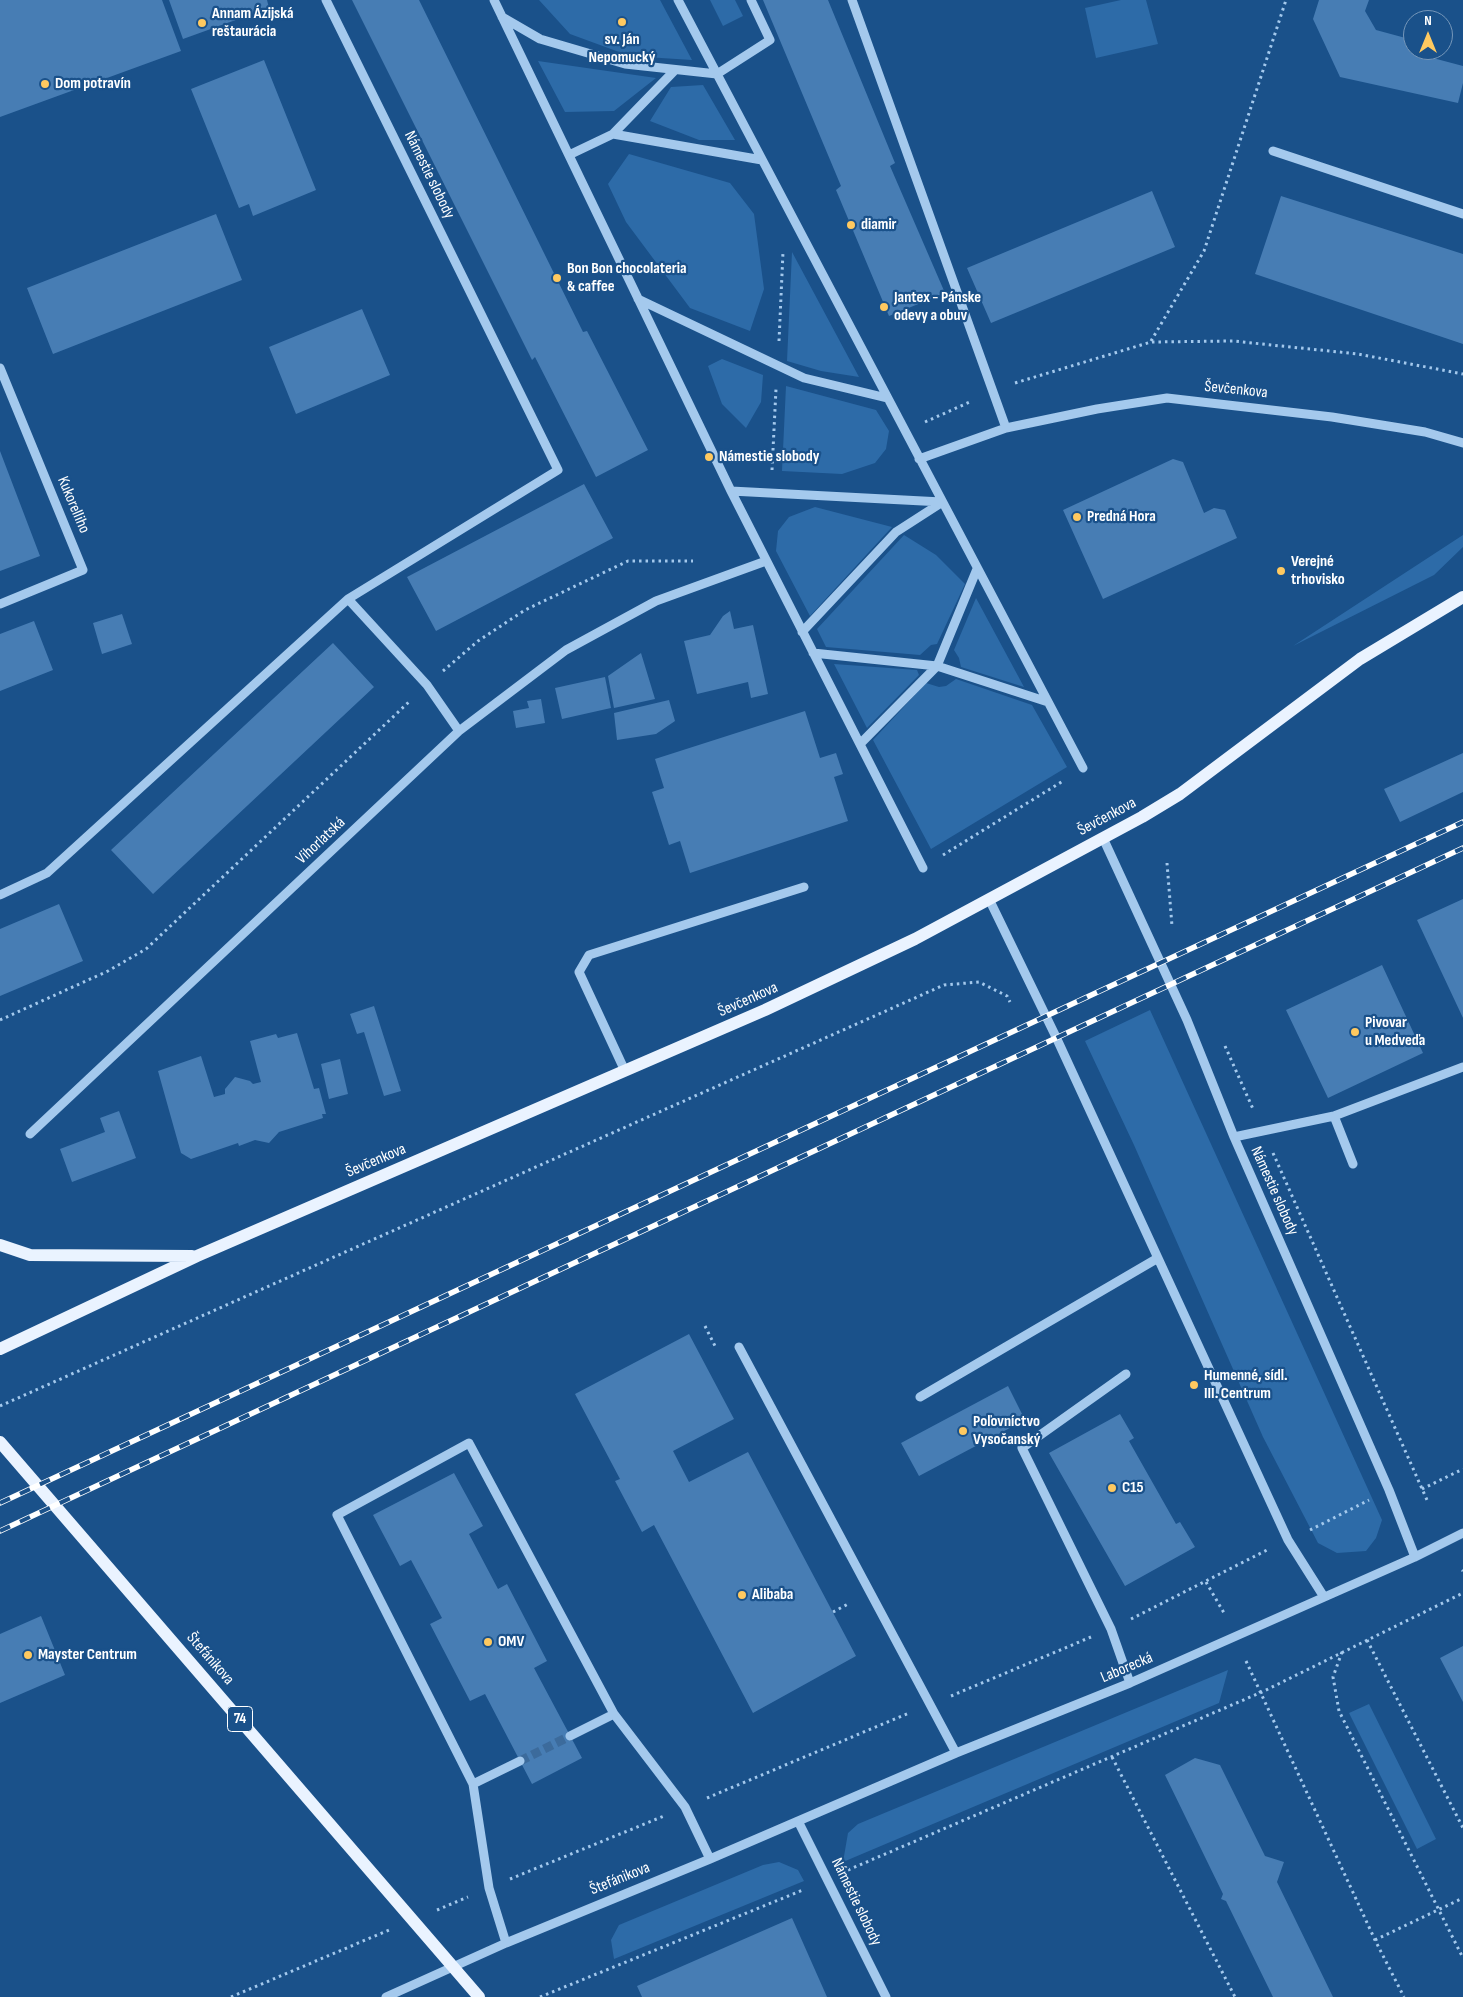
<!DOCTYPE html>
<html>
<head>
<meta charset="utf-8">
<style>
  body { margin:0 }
  #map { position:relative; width:1463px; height:1997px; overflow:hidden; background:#1a518a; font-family:"Sofia Sans Condensed",sans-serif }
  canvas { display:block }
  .north { position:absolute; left:1403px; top:10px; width:50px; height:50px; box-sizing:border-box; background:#1a518a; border:1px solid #7697b9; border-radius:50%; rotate:0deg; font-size:14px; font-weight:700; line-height:20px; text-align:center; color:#fff }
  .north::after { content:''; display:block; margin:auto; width:18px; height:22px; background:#ffc960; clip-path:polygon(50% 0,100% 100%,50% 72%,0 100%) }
</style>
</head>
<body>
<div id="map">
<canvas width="1463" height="1997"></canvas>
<div class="north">N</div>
</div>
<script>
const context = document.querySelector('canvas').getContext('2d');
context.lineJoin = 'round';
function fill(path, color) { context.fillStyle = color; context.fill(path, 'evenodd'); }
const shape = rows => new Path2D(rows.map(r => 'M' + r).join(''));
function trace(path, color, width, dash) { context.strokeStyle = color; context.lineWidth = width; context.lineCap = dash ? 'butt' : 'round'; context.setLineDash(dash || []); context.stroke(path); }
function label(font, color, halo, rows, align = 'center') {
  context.font = font + ' "Sofia Sans Condensed",sans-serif'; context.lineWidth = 4.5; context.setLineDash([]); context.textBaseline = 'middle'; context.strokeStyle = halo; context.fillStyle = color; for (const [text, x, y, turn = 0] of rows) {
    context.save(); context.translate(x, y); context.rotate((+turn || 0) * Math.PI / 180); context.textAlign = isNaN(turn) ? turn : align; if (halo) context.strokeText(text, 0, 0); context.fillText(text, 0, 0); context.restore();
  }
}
fill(shape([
  [539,0,660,0,692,60,630,56,570,34],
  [710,0,735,0,743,16,723,26],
  [1121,0,1146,0,1158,44,1096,58,1085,8],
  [538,61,656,78,614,111,565,112],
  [703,85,735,140,699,140,650,121,671,87],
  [629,154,730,183,754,214,764,289,750,331,690,308,626,222,608,184],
  [792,252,859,377,821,371,787,361],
  [722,359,763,375,761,402,746,428,722,404,708,366],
  [786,386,876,410,889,431,886,449,875,463,842,474,782,471],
  [815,507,892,527,810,616,776,551,778,531,789,517],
  [904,535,936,555,965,584,937,644,931,645,920,655,826,647,817,629],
  [1463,535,1463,547,1434,575,1293,646],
  [976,598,1024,687,961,667,959,658,954,650],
  [834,664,917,670,919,675,867,728],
  [956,679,1032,705,1067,767,931,849,873,740,926,683,939,687,946,686],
  [1150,1010,1382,1520,1376,1538,1366,1551,1337,1553,1318,1543,1263,1437,1134,1145,1085,1041],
  [1228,1670,1219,1703,843,1862,848,1833,858,1824],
  [1369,1704,1436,1839,1417,1849,1349,1713],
  [779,1862,798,1870,804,1881,614,1959,611,1940,619,1925,763,1865]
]), '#2d6ba8');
fill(shape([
  [0,0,162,0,181,51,0,117],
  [169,0,267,0,269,8,183,39],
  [352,0,419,0,583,332,587,331,648,450,596,477,535,357,532,360],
  [763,0,828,0,895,163,890,166,945,293,889,316,836,190,841,186],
  [1319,0,1369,0,1365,11,1376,30,1413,40,1414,53,1463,66,1463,83,1458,103,1340,77,1313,19],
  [264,60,316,190,253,216,249,204,239,208,191,89],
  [1152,191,1175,247,991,323,967,268],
  [1281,196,1463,254,1463,344,1255,274],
  [216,214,242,280,53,354,27,288],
  [362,309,390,375,296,414,269,347],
  [0,451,40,556,0,571],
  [1173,459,1183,462,1204,513,1214,508,1225,510,1237,538,1103,599,1063,510],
  [584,484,613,538,436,631,407,577],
  [730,611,734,629,753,625,768,694,751,698,748,682,697,694,684,641,710,635,723,616],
  [122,614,132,644,102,654,93,623],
  [34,621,53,670,0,691,0,634],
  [333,643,374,687,153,894,111,850],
  [641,653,655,699,614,708,608,676],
  [605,677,611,708,562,719,555,688],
  [541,699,545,723,516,728,513,711,529,708,527,701],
  [669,700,675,721,656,734,617,740,614,713],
  [805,711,820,758,836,753,843,774,834,777,848,821,690,873,680,841,669,845,652,792,664,788,655,759],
  [1463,753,1463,792,1400,822,1384,789],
  [1463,899,1463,1018,1417,920],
  [59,904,83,961,0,996,0,929],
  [1382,965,1423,1053,1328,1098,1286,1010],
  [374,1006,401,1091,384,1096,364,1032,357,1034,350,1014],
  [297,1033,314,1089,319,1088,326,1114,322,1114,323,1118,279,1132,269,1143,255,1140,239,1146,238,1143,191,1159,181,1153,158,1071,201,1056,214,1097,225,1094,225,1089,235,1077,250,1081,253,1084,261,1082,250,1041,276,1034,278,1038],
  [340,1059,348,1094,329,1099,321,1064],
  [119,1111,136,1158,72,1182,60,1149,105,1132,100,1118],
  [689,1334,734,1419,673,1451,689,1482,748,1452,856,1656,753,1713,654,1525,642,1532,615,1481,620,1479,575,1394],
  [1008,1386,1025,1420,919,1476,901,1443],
  [1120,1414,1134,1438,1129,1441,1176,1524,1180,1522,1195,1547,1125,1586,1049,1453],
  [454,1473,483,1526,469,1534,498,1589,507,1584,547,1661,534,1668,582,1758,532,1784,485,1694,470,1701,430,1624,442,1618,411,1560,400,1566,373,1515],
  [41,1616,65,1675,0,1703,0,1634],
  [1463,1646,1463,1702,1440,1658],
  [1195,1758,1220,1765,1265,1856,1284,1862,1277,1882,1333,1997,1273,1997,1226,1901,1221,1899,1223,1894,1165,1775],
  [792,1918,827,1997,642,1997,637,1986]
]), '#477db4');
trace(shape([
  [520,1761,570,1736]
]), '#3c6b9c', 9, [9, 4.5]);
trace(shape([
  [779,341,783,252],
  [1151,341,1204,251,1286,0],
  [1015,383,1151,342,1233,341,1358,354,1463,374],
  [925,422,972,401],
  [772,470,776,389],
  [443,671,478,641,525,610,628,561,693,561],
  [943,855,1063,781],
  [1167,863,1172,926],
  [0,1020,108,971,146,949,411,700],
  [1225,1046,1253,1109],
  [1273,1153,1427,1500],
  [705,1326,716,1348],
  [0,1406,944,985,979,982,1007,996,1010,1002],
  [1422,1489,1463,1469],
  [1310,1530,1369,1500],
  [1462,1570,1463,1571],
  [1206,1582,1224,1613],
  [833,1612,850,1603],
  [1131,1619,1267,1550],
  [1367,1640,1463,1828],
  [1342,1652,1333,1677,1339,1711,1463,1958],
  [1246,1661,1375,1940,1404,1997],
  [951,1696,1091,1637],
  [1112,1757,1235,1997],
  [707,1798,909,1713],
  [848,1870,1262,1692,1463,1593],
  [510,1879,664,1816],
  [437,1910,468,1897],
  [1375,1940,1463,1898],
  [231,1997,389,1930],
  [540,1997,803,1890]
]), '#a4c9ed', 3, [2.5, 4]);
trace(shape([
  [494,0,731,491,923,868],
  [678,0,717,74],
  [751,0,770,40,717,74,1083,768],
  [852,0,1006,428],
  [502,17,540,39,625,64,717,74],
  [613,134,675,70],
  [1273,151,1463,214],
  [569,155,613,134,762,160],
  [638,299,804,378,887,398],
  [0,368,83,570,0,604],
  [919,459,1006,428,1097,409,1167,398,1332,417,1425,432,1463,443],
  [731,491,942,502],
  [348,599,427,685,459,731],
  [802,632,896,532,941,503],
  [813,653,937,666,1048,702],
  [860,744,937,666,977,569],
  [1103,838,1187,1020,1234,1137,1389,1490,1415,1557],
  [0,895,47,873,348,599,558,470,326,0],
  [989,899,1056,1037,1288,1540,1324,1597],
  [625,1071,579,972,589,955,804,887],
  [1334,1116,1353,1164],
  [30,1134,459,731,566,650,656,601,766,561],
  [1234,1137,1334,1116,1463,1067],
  [739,1347,956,1753],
  [1126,1374,1022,1448,1111,1629,1130,1683],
  [920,1397,1158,1258],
  [570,1736,614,1714,685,1807,710,1859],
  [473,1784,337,1515,469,1443,614,1714],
  [798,1821,886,1997],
  [506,1943,489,1888,473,1784,520,1761],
  [386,1997,506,1943,710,1859,956,1753,1130,1683,1415,1557,1463,1533]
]), '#a4c9ed', 9);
trace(shape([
  [0,1245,30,1255,192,1256],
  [0,1349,197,1256,765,1010,915,939,1142,817,1180,794,1360,659,1463,597],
  [0,1442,479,1997]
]), '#eaf3ff', 12);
const rail = shape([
  [0,1503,1463,822],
  [0,1531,1463,848]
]);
trace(rail, '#fff', 5.5);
trace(rail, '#1a518a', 4, [11]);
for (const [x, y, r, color] of [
  [622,22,5,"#ffc960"],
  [202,23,5,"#ffc960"],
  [45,84,5,"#ffc960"],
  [851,225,5,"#ffc960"],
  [557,278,5,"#ffc960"],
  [884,307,5,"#ffc960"],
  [709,457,5,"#ffc960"],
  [1077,517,5,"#ffc960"],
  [1281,571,5,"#ffc960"],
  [1355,1032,5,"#ffc960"],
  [1194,1385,5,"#ffc960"],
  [963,1431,5,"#ffc960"],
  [1112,1488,5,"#ffc960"],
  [742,1595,5,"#ffc960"],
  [488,1642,5,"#ffc960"],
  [28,1655,5,"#ffc960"]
]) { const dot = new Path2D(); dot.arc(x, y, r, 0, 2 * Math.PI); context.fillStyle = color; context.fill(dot); trace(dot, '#1a518a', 2); }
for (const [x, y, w] of [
  [240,1719,25]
]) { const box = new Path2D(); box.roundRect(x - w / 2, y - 12.5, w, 25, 4); context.fillStyle = '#1a518a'; context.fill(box); trace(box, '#fff', 1); }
label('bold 15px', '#fff', null, [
  ["74",240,1719]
]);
label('bold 16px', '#fff', '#1a518a', [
  ["Annam Ázijská",212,14],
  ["reštaurácia",212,32],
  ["sv. Ján",622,40,"center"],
  ["Nepomucký",622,58,"center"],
  ["Dom potravín",55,84],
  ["diamir",861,225],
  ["Bon Bon chocolateria",567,269],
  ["& caffee",567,287],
  ["Jantex - Pánske",894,298],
  ["odevy a obuv",894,316],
  ["Námestie slobody",719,457],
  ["Predná Hora",1087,517],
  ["Verejné",1291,562],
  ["trhovisko",1291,580],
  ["Pivovar",1365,1023],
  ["u Medveďa",1365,1041],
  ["Humenné, sídl.",1204,1376],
  ["III. Centrum",1204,1394],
  ["Poľovníctvo",973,1422],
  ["Vysočanský",973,1440],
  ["C15",1122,1488],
  ["Alibaba",752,1595],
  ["OMV",498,1642],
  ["Mayster Centrum",38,1655]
], 'left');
label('16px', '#fff', '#1a518a', [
  ["Námestie slobody",429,175,64],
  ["Ševčenkova",1236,390,6],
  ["Kukorelliho",73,505,67],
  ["Ševčenkova",1107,817,-28],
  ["Vihorlatská",321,841,-43],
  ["Ševčenkova",748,1000,-24],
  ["Ševčenkova",376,1161,-23],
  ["Námestie slobody",1274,1191,66],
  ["Štefánikova",210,1659,49],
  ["Laborecká",1127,1668,-23],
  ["Štefánikova",620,1879,-22],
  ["Námestie slobody",856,1902,64]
]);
</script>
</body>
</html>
